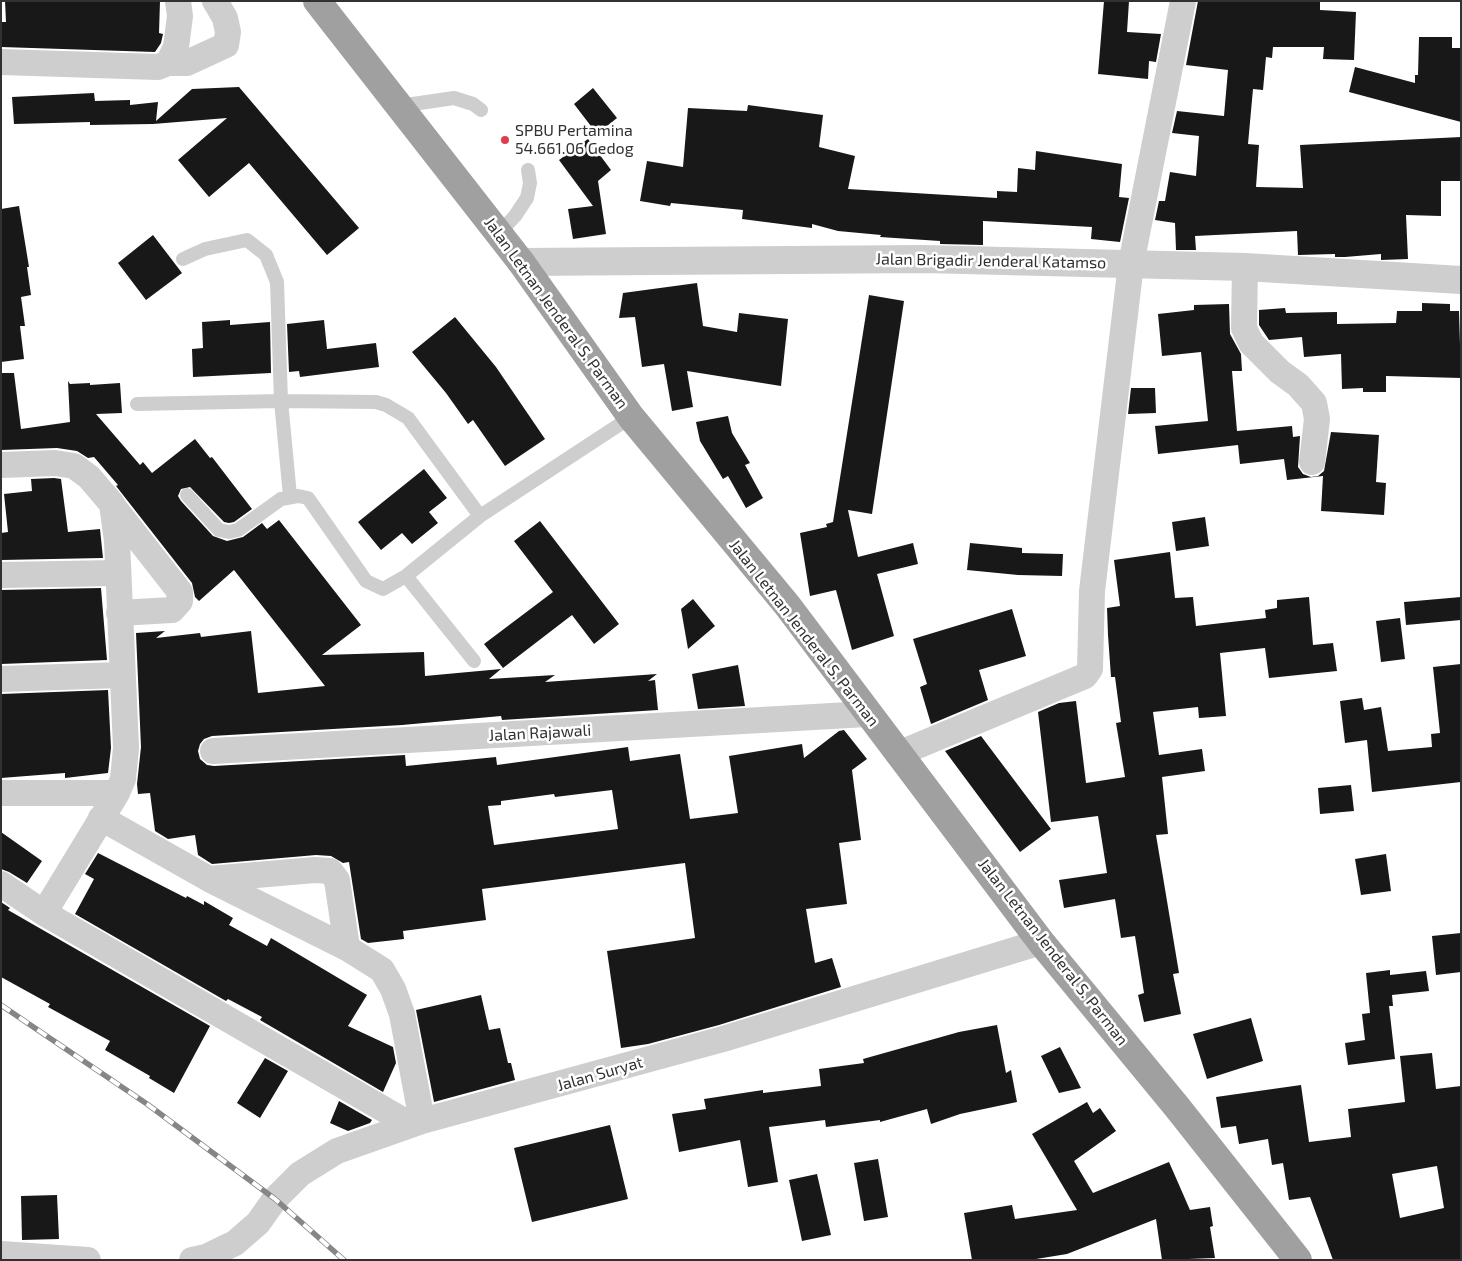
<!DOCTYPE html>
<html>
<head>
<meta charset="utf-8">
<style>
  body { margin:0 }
  #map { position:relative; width:1462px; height:1261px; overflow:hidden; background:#fff; font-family:"Exo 2",sans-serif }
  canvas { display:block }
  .frame { position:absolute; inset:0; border:2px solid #313131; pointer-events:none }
</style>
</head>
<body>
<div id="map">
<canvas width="1462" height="1261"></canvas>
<div class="frame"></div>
</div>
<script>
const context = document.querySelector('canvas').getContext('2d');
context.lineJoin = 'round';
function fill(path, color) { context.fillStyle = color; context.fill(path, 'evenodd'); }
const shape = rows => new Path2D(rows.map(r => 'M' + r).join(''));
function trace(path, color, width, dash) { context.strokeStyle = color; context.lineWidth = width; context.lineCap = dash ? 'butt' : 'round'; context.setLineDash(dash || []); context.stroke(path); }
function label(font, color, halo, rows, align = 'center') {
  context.font = font + ' "Exo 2",sans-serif'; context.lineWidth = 5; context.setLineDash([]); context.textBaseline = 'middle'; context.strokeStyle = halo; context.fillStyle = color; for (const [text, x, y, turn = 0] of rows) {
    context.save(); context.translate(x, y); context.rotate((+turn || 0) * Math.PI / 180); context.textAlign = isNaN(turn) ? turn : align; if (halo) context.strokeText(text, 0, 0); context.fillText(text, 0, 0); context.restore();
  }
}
fill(shape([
  [5,1,160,1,159,33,163,34,161,43,155,52,1,47,1,22,6,22],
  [1104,1,1129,1,1127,32,1161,34,1156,62,1149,61,1148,79,1098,74],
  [1198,1,1320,2,1320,10,1356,12,1354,60,1323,59,1324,47,1273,47,1272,58,1266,57,1263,90,1253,89,1248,144,1259,145,1256,187,1303,188,1300,145,1461,137,1461,181,1441,181,1441,216,1406,215,1408,259,1381,260,1381,254,1345,257,1335,257,1335,254,1298,255,1297,231,1195,236,1196,250,1176,250,1175,223,1155,220,1159,201,1165,201,1170,172,1196,176,1199,136,1172,133,1177,111,1224,116,1228,70,1186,65],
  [1419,37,1452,37,1452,48,1461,48,1461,122,1349,92,1355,67,1415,83,1415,75,1418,75],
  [239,87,359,228,327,255,249,163,209,197,178,160,227,118,153,124,90,125,90,122,14,124,12,97,94,93,95,101,130,100,130,105,158,102,156,121,192,89],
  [593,88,617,118,597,134,574,104],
  [748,105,823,115,819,147,855,156,848,189,997,198,997,191,1017,192,1018,168,1035,170,1036,151,1122,164,1119,197,1129,198,1120,242,1091,239,1092,227,983,221,983,245,940,244,940,241,880,237,881,235,838,231,812,224,812,228,742,219,743,210,671,203,670,206,640,201,647,161,683,167,688,108,747,111],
  [588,139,611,170,598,181,606,234,573,239,568,209,593,206,559,160],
  [19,206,29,267,27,267,31,295,21,297,25,326,20,326,24,359,1,362,1,209],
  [153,235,182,273,146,300,118,263],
  [697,283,703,326,737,332,739,313,788,319,781,386,687,371,693,407,672,411,664,364,642,367,635,317,619,318,623,293],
  [869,295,904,301,872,514,848,510,858,557,913,543,918,564,877,574,894,636,852,650,836,590,810,596,800,533,827,527,826,524,833,522],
  [1422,303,1450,304,1450,311,1459,311,1461,378,1386,376,1386,392,1363,392,1363,388,1342,389,1341,354,1304,357,1302,337,1269,340,1259,325,1259,310,1285,308,1286,313,1337,312,1337,324,1396,323,1397,311,1422,311],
  [1229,304,1230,334,1241,354,1242,371,1232,371,1237,431,1292,426,1293,437,1300,436,1298,467,1303,474,1311,477,1318,476,1324,471,1331,432,1379,435,1376,482,1386,483,1384,515,1321,511,1323,476,1287,480,1284,459,1240,464,1238,445,1158,454,1155,426,1208,421,1201,352,1162,356,1158,314,1194,310,1194,305],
  [455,317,496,367,545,439,505,466,473,420,468,424,446,393,412,352],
  [230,320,230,325,270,322,271,373,193,377,192,349,203,348,202,322],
  [324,320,327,349,376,343,379,367,300,377,299,371,289,372,287,324],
  [1,373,14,373,21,429,70,422,68,381,70,384,90,383,90,385,120,383,122,413,96,414,140,465,143,462,152,473,195,439,210,458,212,457,252,509,234,522,229,523,224,522,190,487,181,489,178,496,181,501,213,536,227,541,243,537,262,523,267,529,279,520,361,625,322,655,424,652,425,676,501,669,489,679,555,675,545,682,657,674,648,681,655,680,658,710,502,720,501,716,402,725,212,736,204,739,200,744,198,751,200,759,207,765,214,766,405,755,406,766,496,757,497,765,628,747,630,761,680,754,690,819,738,813,729,756,802,744,804,758,839,731,844,730,867,759,852,770,861,840,839,843,847,904,806,909,815,963,832,958,841,987,719,1025,648,1044,621,1048,607,951,695,938,685,863,482,889,486,920,403,931,404,939,368,943,361,939,349,862,343,863,331,856,316,855,212,864,198,855,195,835,168,839,155,831,150,793,138,794,137,784,141,747,136,633,165,631,156,638,200,633,201,637,251,631,258,693,325,686,234,570,199,601,195,597,192,583,116,486,118,485,94,457,88,458,77,451,57,448,1,450],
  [612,790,618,829,494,845,488,806,501,805,501,801,554,794,555,797],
  [1131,388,1155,388,1156,413,1128,414],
  [728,416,732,433,750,463,745,465,763,498,746,508,728,476,723,479,700,441,696,422],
  [424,469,447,498,429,512,438,523,412,544,402,533,381,550,358,522],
  [54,478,61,479,68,532,100,529,103,558,1,560,1,533,8,532,4,494,32,491,31,479],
  [1205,517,1209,546,1176,551,1172,522],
  [540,521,619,624,594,644,572,615,503,668,484,644,553,592,514,541],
  [970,543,1022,548,1022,553,1063,554,1062,576,1018,575,967,570],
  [1170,552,1175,598,1193,597,1196,626,1266,618,1265,610,1277,608,1277,600,1309,597,1313,645,1333,643,1337,671,1269,678,1265,648,1220,653,1226,716,1199,718,1198,707,1153,712,1159,755,1202,749,1205,771,1162,777,1168,834,1156,835,1179,973,1173,974,1181,1014,1144,1022,1138,995,1144,993,1135,936,1121,938,1115,899,1064,908,1059,880,1107,873,1098,816,1051,822,1038,712,1059,703,1076,701,1086,783,1125,777,1116,723,1121,722,1115,677,1111,677,1108,635,1107,608,1120,606,1114,560],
  [101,588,107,660,1,664,1,590],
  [1461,597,1461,620,1406,625,1404,602],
  [693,599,715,626,688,649,681,609],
  [1012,609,1026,656,979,670,988,700,931,724,920,687,927,684,913,639],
  [1400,618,1405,659,1381,662,1376,621],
  [1461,664,1461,782,1372,792,1367,740,1345,743,1340,701,1362,698,1364,710,1381,707,1388,751,1432,747,1431,734,1440,733,1433,667],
  [738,665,745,706,698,709,692,674],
  [108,690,111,748,108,773,65,778,65,773,1,778,1,694],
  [981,736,1051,829,1020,852,945,751],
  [1351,785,1354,811,1320,814,1318,788],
  [1,832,42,861,27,883,9,872,1,869],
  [98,853,186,898,187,896,204,905,204,901,233,918,229,925,267,946,271,938,367,995,348,1026,393,1047,396,1063,383,1092,260,1020,262,1017,228,999,226,1001,75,914,94,879,85,874],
  [1386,854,1391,891,1361,895,1355,859],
  [1,902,10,908,8,910,210,1026,174,1093,149,1078,150,1076,105,1050,110,1041,48,1007,50,1004,1,977],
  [1461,933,1461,972,1436,975,1432,936],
  [1390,970,1390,975,1426,971,1429,991,1392,995,1393,1006,1389,1006,1395,1059,1348,1065,1345,1043,1365,1040,1362,1014,1370,1013,1366,973],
  [481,995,489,1030,500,1028,508,1063,511,1063,515,1080,434,1102,416,1010],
  [1251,1018,1263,1061,1207,1079,1193,1034],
  [997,1025,1006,1073,1011,1070,1017,1102,960,1114,931,1124,927,1109,880,1122,880,1120,826,1127,825,1120,769,1127,778,1182,748,1187,740,1140,679,1152,672,1114,706,1109,704,1099,763,1090,763,1093,821,1086,819,1069,864,1063,863,1059,959,1032],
  [1060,1047,1081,1088,1059,1093,1041,1056],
  [1432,1053,1436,1089,1461,1086,1461,1260,1333,1260,1310,1197,1289,1200,1283,1163,1272,1165,1268,1139,1239,1144,1236,1126,1221,1128,1216,1097,1301,1085,1309,1142,1351,1137,1348,1109,1405,1102,1400,1056],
  [1437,1166,1444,1208,1400,1218,1392,1174],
  [265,1058,288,1071,260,1118,237,1103],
  [339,1101,372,1120,370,1123,348,1131,330,1123],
  [1087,1102,1093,1113,1100,1108,1116,1131,1074,1161,1093,1193,1169,1162,1190,1210,1210,1207,1213,1226,1210,1227,1215,1258,1162,1260,1156,1219,1067,1254,1030,1260,972,1260,964,1213,1012,1205,1015,1219,1077,1210,1032,1134],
  [610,1125,628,1199,532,1222,514,1148],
  [878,1159,888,1217,864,1221,854,1163],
  [817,1174,831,1235,802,1241,789,1180],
  [57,1195,59,1239,22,1240,21,1196]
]), '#181818');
trace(shape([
  [399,106,454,98,473,104,481,110],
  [499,233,515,216,527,198,530,183,528,170],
  [183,259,205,249,247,240,266,255,277,282,281,401,290,496],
  [137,404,281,401,376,402,386,405,408,418,480,516],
  [187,495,219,530,229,532,238,530,281,499,298,496,308,498,366,581,383,589,406,576,480,516,631,417],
  [406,576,474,661]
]), '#cecece', 14);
trace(shape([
  [1,62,158,67,168,63,176,47,180,16,178,1],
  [168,63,187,63,226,45,228,32,225,18,215,1],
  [1245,267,1244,328,1251,343,1280,372,1298,385,1314,403,1317,419,1312,462],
  [1,465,55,463,74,466,89,477,112,504,117,541,126,748,123,779,117,793,44,913],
  [112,505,180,592,180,601,172,610,119,613],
  [1,575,117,573],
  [1,679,122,675],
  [213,751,867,714],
  [898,754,1085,676,1090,669,1092,591,1131,264,1183,1],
  [1,793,117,793],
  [101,818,209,879,347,948,382,970,393,989,402,1014,422,1121],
  [209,879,315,870,330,871,337,880,347,948],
  [1,884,44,913,411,1125],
  [1,1254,88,1260],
  [192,1260,206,1257,235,1243,258,1223,275,1199,300,1174,337,1151,422,1121,723,1039,1041,942]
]), '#cecece', 26);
trace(shape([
  [521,262,924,259,1245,267,1461,280]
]), '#cecece', 28);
trace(shape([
  [317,1,521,262,631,417,787,605,1041,942,1177,1107,1298,1260]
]), '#a0a0a0', 28);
const rail = shape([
  [1,1005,147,1104,275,1199,344,1260]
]);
trace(rail, '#868686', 5.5);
trace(rail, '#fff', 4, [11]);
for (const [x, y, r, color] of [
  [505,140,5,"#e03b4f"]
]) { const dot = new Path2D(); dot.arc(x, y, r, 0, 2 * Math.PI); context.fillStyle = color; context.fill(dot); trace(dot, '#fff', 2); }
label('16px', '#313131', '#fff', [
  ["SPBU Pertamina",515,131],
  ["54.661.06 Gedog",515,149]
], 'left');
label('16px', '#313131', '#fff', [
  ["Jalan Brigadir Jenderal Katamso",991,261,1],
  ["Jalan Letnan Jenderal S. Parman",556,313,54],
  ["Jalan Letnan Jenderal S. Parman",804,633,52],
  ["Jalan Rajawali",540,733,-3],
  ["Jalan Letnan Jenderal S. Parman",1053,952,52],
  ["Jalan Suryat",600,1074,-16]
]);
</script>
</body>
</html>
